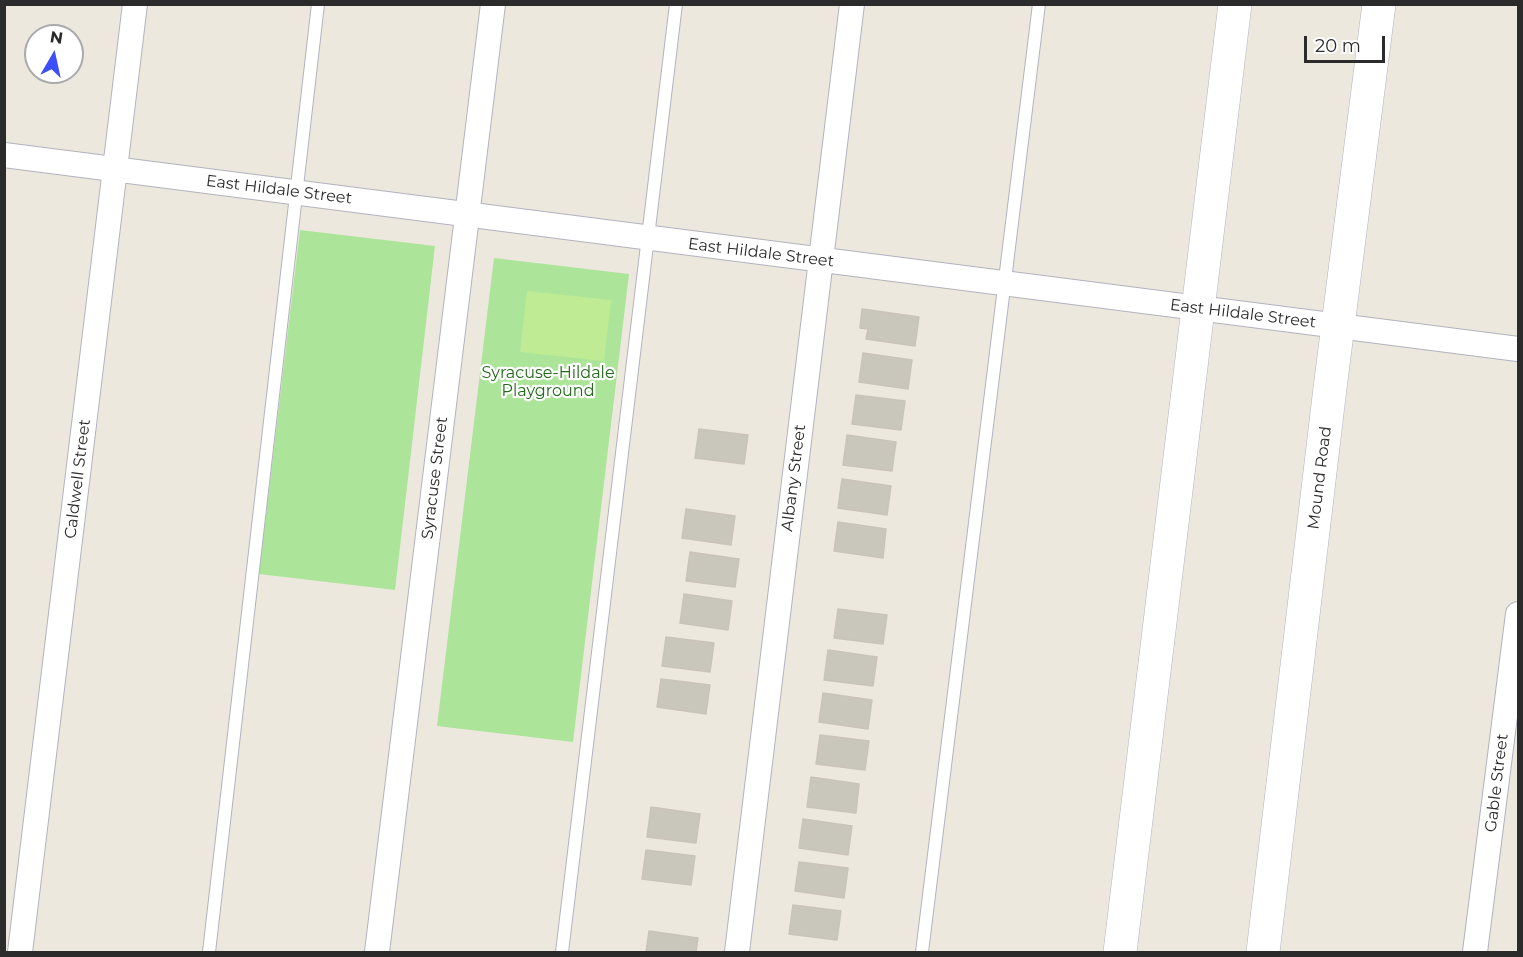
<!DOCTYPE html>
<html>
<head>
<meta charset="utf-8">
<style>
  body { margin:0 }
  #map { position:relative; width:1523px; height:957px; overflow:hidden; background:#ede8de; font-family:Montserrat,sans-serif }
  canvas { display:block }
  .frame { position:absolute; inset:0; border:6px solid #2b2b2b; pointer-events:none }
  .north { position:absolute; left:24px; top:24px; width:60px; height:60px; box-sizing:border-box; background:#fff; border:2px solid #aaa; border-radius:50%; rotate:9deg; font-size:16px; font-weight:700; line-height:24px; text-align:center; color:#2b2b2b }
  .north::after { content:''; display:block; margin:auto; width:21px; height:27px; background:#3d4efb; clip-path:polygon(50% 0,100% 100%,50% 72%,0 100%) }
  .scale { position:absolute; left:1304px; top:36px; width:81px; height:27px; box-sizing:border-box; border:3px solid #2b2b2b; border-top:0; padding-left:8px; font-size:18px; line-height:21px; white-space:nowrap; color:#2b2b2b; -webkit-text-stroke:4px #fff; paint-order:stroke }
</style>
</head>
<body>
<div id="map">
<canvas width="1523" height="957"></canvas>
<div class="frame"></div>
<div class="north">N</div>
<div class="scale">20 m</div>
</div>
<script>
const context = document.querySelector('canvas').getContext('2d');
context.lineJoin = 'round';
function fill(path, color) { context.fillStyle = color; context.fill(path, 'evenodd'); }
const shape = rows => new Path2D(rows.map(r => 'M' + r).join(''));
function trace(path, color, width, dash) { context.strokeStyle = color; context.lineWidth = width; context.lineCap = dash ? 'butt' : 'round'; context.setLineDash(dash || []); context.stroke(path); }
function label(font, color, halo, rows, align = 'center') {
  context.font = font + ' Montserrat,sans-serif'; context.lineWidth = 4.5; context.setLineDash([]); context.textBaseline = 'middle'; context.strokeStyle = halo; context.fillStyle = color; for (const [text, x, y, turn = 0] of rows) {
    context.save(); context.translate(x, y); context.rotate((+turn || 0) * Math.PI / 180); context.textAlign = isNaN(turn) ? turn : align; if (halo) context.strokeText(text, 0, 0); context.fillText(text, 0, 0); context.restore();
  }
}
fill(shape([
  [300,230,435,246,395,590,259,574],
  [494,258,629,274,573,742,437,726]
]), '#ace49a');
fill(shape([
  [527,291,611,300,604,361,520,352]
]), '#bfeb95');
const building = shape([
  [862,309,919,317,915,346,866,339,868,329,860,328,862,309],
  [863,353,912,360,908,389,859,382,863,353],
  [856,395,905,401,901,430,852,424,856,395],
  [699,429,748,435,744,464,695,458,699,429],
  [847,435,896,442,892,471,843,465,847,435],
  [842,479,891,486,887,515,838,508,842,479],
  [686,509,735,516,731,545,682,538,686,509],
  [838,522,886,529,883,558,834,551,838,522],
  [690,552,739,559,735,587,686,581,690,552],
  [684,594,732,601,728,630,680,623,684,594],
  [838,609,887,615,883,644,834,638,838,609],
  [666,637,714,643,710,672,662,666,666,637],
  [828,650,877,657,873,686,824,680,828,650],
  [661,679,710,685,706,714,657,707,661,679],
  [823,693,872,700,868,729,819,722,823,693],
  [820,735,869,741,865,770,816,764,820,735],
  [811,777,859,784,856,813,807,807,811,777],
  [651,807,700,814,696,843,647,837,651,807],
  [803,819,852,826,848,855,799,848,803,819],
  [646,850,695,856,691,885,642,879,646,850],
  [799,862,848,868,844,898,795,891,799,862],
  [793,905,841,911,837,940,789,934,793,905],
  [649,931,698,938,696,952,646,952,649,931]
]);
fill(building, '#c9c6bc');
trace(building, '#c9c4b7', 1.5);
const lane = shape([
  [209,952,318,4],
  [562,952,676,4],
  [922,952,1039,4]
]);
const street = shape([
  [4,155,1518,349],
  [20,952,135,4],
  [377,952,493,4],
  [737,952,852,4],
  [1475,952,1518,614]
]);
const secondary = shape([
  [1120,952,1235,4],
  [1263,952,1330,388,1379,4]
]);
trace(lane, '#b1b2bf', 14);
trace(street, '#b1b2bf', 26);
trace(secondary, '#b1b2bf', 34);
trace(lane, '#fff', 12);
trace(street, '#fff', 24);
trace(secondary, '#fff', 33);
label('16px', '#2b2b2b', '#fff', [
  ["East Hildale Street",279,190,7],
  ["East Hildale Street",761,253,7],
  ["East Hildale Street",1243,314,7],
  ["Syracuse Street",435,478,-83],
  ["Albany Street",794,478,-83],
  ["Mound Road",1320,478,-83],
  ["Caldwell Street",78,479,-83],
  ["Gable Street",1497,783,-83]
]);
label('16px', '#236a1a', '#fff', [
  ["Syracuse-Hildale",548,373],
  ["Playground",548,391]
]);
</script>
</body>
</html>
